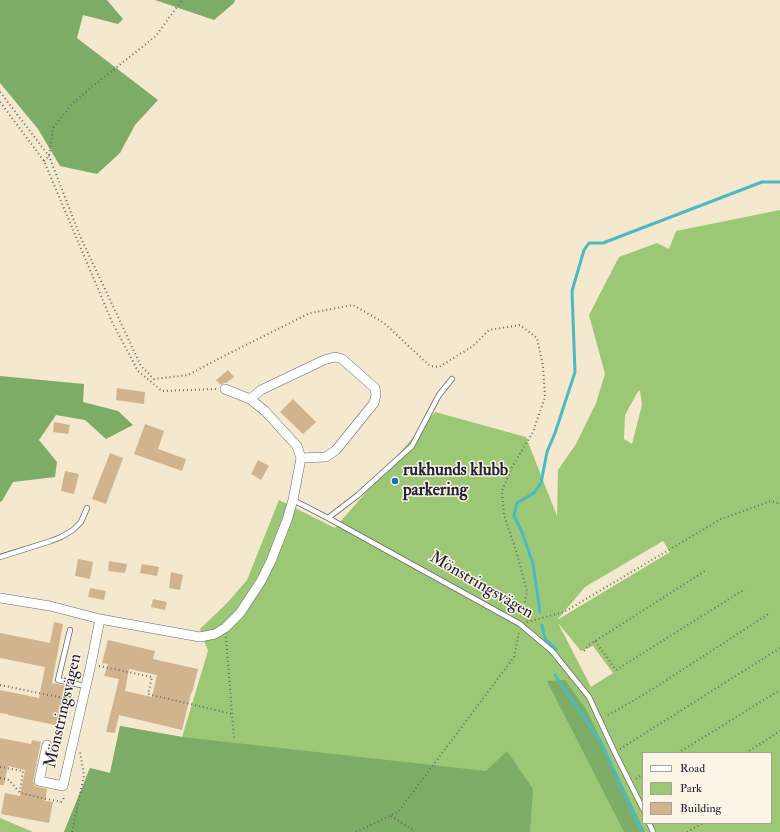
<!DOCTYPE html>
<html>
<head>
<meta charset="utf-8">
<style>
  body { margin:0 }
  #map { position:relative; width:780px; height:832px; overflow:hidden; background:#f4e8ce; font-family:"IM FELL Double Pica",serif }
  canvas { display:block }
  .legend { position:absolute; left:642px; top:752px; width:130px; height:72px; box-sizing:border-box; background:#fcf5e5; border:1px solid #a5a1a1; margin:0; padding:5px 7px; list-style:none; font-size:12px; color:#22223b }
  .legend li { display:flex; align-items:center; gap:8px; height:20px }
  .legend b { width:20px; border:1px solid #a5a1a1 }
</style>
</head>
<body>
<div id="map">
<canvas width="780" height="832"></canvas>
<ul class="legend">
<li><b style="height:5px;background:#fff"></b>Road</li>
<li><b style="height:11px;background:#9cc875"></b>Park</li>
<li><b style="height:11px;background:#d1b48e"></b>Building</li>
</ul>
</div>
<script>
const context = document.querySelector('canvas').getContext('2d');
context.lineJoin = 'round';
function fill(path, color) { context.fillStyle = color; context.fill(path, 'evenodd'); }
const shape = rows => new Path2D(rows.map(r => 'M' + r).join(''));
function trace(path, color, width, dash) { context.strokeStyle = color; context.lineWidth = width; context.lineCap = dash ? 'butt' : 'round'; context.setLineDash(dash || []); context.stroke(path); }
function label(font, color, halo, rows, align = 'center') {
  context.font = font + ' "IM FELL Double Pica",serif'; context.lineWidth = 3; context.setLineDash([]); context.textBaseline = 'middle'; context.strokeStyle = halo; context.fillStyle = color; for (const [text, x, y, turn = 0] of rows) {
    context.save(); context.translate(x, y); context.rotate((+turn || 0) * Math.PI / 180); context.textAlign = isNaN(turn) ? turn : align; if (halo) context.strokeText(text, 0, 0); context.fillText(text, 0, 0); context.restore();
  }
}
fill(shape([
  [780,210,780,832,64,832,90,768,110,773,120,726,182,737,208,651,200,629,228,602,247,580,279,500,335,528,435,412,526,437,557,516,558,470,576,444,596,403,605,374,589,315,619,257,657,243,669,249,676,231],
  [640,390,642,405,632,444,624,439,625,415,637,393],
  [663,541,670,552,557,620,585,587],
  [558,623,581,651,593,646,613,673,591,687],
  [643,753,771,753,771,823,643,823],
  [0,818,33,832,0,832]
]), '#9cc875');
fill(shape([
  [0,0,107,0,123,19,118,24,83,15,77,38,158,100,135,125,120,153,97,174,60,166,38,129,0,83],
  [155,0,235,0,234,3,214,20],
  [0,376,84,384,83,402,118,411,133,425,106,439,85,420,56,415,39,440,57,462,55,477,13,482,2,501,0,502],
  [565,680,586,709,645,832,624,832,547,681],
  [120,726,182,737,486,771,507,751,533,789,530,832,64,832,90,768,110,773]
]), '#7dac66');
trace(shape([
  [540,612,533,564,522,532,514,516,517,503,534,493,541,483,547,452,555,433,575,372,572,291,584,250,589,243,603,243,762,182,780,182],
  [542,625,545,639,556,649],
  [555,675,601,742,642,832]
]), '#4bbac4', 3);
fill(shape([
  [228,370,234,377,226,383,224,383,221,385,216,380],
  [117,388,145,392,144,404,116,400],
  [293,399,316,422,303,434,280,412],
  [54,422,70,425,68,434,53,432],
  [145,424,164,431,158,449,186,459,182,471,134,454],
  [110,453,123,458,106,504,92,499],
  [258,460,269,466,261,480,251,474],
  [65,471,79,474,74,494,61,491],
  [78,559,93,562,90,579,75,576],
  [109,561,127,564,125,573,108,571],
  [142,564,159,567,157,576,140,573],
  [171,572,183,575,180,590,169,588],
  [90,588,106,591,104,600,88,597],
  [153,599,167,602,165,610,151,607],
  [54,622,63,624,52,683,67,686,64,704,59,726,8,715,8,714,0,713,0,690,39,698,45,667,0,658,0,633,50,643],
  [108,640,155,651,153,659,198,669,192,693,191,693,182,730,119,715,115,733,106,732,119,679,104,676,108,664,102,663],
  [129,669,157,675,152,697,125,691],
  [0,738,31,744,32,740,41,742,33,781,35,786,47,789,45,801,53,802,49,823,1,814,5,793,20,796,25,770,8,766,4,785,0,785]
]), '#d1b48e');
const service = shape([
  [293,500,328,518,520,624,552,651,589,697,615,753,643,809],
  [328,518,358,495,412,446,439,395,452,379],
  [0,557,51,541,61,537,73,530,81,522,87,508],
  [70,630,58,680,85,686],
  [649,823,653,832]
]);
const minor = shape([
  [250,399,261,390,324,360,335,357,342,359,375,388,376,395,374,403,336,450,326,457,301,458],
  [0,598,50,606,100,619,200,637,215,634,225,628,240,613,261,581,271,561,287,520,293,500,301,458,297,446,265,411,250,399,225,389],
  [47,745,39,781,63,786,91,664,100,619]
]);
trace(service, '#6c676e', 6);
trace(minor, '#6c676e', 10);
trace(shape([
  [0,92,49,156,80,236,141,366,154,379,188,375,220,358,310,313,353,305,384,323,430,366,439,367,473,346,489,330,520,325,537,338,543,366,545,397,533,432,512,467,502,491,504,515,517,554,527,591,522,617],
  [0,102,44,161,112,322,138,371,162,391,216,389],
  [44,161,49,156,53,128,71,105,93,86,156,36,182,0],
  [527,622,564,612,721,519,771,501,780,504],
  [226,637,234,739],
  [595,641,616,670,745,589],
  [584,651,589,645,705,571],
  [99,666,152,677,148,694,232,714],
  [0,685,73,700],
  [608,715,648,692,770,613],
  [620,749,780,648],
  [678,753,780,690],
  [746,753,780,731],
  [0,767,23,771,20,792],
  [0,778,9,780,20,793,61,802,64,798,64,795],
  [636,779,643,774],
  [391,816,413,830,414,832],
  [72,832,84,775,80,752],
  [356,832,398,812,514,657,519,633],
  [687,832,703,823]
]), '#6c676e', 2, [1, 3]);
trace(service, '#fff', 4.5);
trace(minor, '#fff', 9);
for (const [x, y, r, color] of [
  [395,481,4,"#1f6fb2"]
]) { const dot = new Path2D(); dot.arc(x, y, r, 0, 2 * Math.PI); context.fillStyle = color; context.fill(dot); trace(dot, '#fcf5e5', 1.5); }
label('bold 17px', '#22223b', '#fcf5e5', [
  ["rukhunds klubb",403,471],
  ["parkering",403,491]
], 'left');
label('17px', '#22223b', '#fcf5e5', [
  ["Mönstringsvägen",481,586,30],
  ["Mönstringsvägen",64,711,-77]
]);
</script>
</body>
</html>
